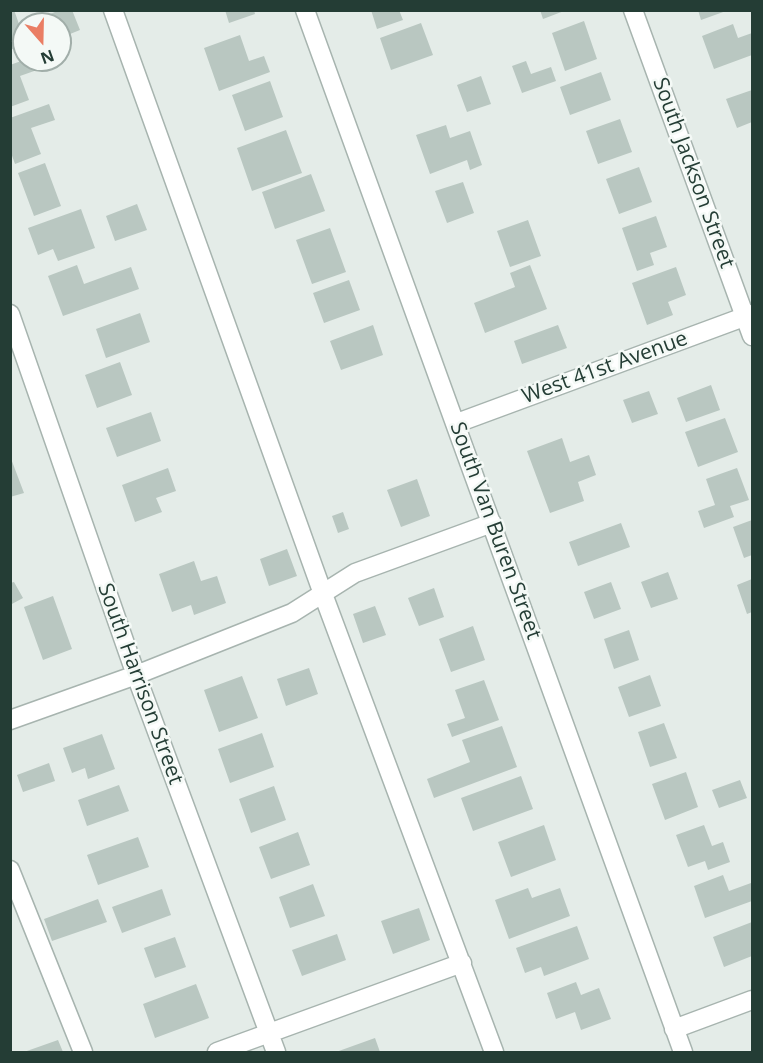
<!DOCTYPE html>
<html>
<head>
<meta charset="utf-8">
<style>
  body { margin:0 }
  #map { position:relative; width:763px; height:1063px; overflow:hidden; background:#e4ece8; font-family:"Open Sans",sans-serif }
  canvas { display:block }
  .frame { position:absolute; inset:0; border:12px solid #243d35; pointer-events:none }
  .north { position:absolute; left:12px; top:12px; width:60px; height:60px; box-sizing:border-box; background:#f4f9f6; border:2px solid #a1aea9; border-radius:50%; rotate:160deg; font-size:16px; font-weight:700; line-height:24px; text-align:center; color:#243d35 }
  .north::after { content:''; display:block; margin:auto; width:21px; height:27px; background:#ea7e64; clip-path:polygon(50% 0,100% 100%,50% 72%,0 100%) }
</style>
</head>
<body>
<div id="map">
<canvas width="763" height="1063"></canvas>
<div class="frame"></div>
<div class="north">N</div>
</div>
<script>
const context = document.querySelector('canvas').getContext('2d');
context.lineJoin = 'round';
function fill(path, color) { context.fillStyle = color; context.fill(path, 'evenodd'); }
const shape = rows => new Path2D(rows.map(r => 'M' + r).join(''));
function trace(path, color, width, dash) { context.strokeStyle = color; context.lineWidth = width; context.lineCap = dash ? 'butt' : 'round'; context.setLineDash(dash || []); context.stroke(path); }
function label(font, color, halo, rows, align = 'center') {
  context.font = font + ' "Open Sans",sans-serif'; context.lineWidth = 5; context.setLineDash([]); context.textBaseline = 'middle'; context.strokeStyle = halo; context.fillStyle = color; for (const [text, x, y, turn = 0] of rows) {
    context.save(); context.translate(x, y); context.rotate((+turn || 0) * Math.PI / 180); context.textAlign = isNaN(turn) ? turn : align; if (halo) context.strokeText(text, 0, 0); context.fillText(text, 0, 0); context.restore();
  }
}
fill(shape([
  [10,10,14,10,24,38,24,45,10,50],
  [60,10,72,10,80,30,60,38,60,24,48,24,45,16],
  [225,10,254,10,255,14,229,23],
  [371,10,399,10,403,20,377,29],
  [540,10,564,10,564,11,543,19],
  [698,10,726,10,726,11,701,20],
  [584,21,597,59,565,71,552,33],
  [421,23,433,55,391,70,380,38],
  [733,24,738,38,752,33,752,55,714,69,702,36],
  [240,35,249,61,264,56,270,72,219,91,204,48],
  [24,60,33,60,37,70,20,76,29,100,10,107,10,65],
  [526,61,531,74,551,67,556,81,522,93,512,66],
  [601,72,611,100,570,115,560,87],
  [481,76,491,104,467,112,457,85],
  [270,81,283,117,245,131,232,95],
  [752,90,752,122,737,128,726,99],
  [49,104,55,120,31,128,41,154,15,164,10,150,10,118],
  [620,119,632,152,598,164,586,131],
  [446,125,450,138,470,131,482,165,470,170,467,160,430,174,416,135],
  [286,130,302,173,252,191,237,148],
  [45,163,61,206,34,216,18,173],
  [639,167,652,202,619,214,606,179],
  [311,174,325,211,275,229,262,192],
  [463,182,474,213,447,223,435,191],
  [137,204,147,230,115,241,106,216],
  [81,209,95,248,58,261,53,249,38,255,28,228],
  [656,216,667,247,650,253,654,265,637,271,622,228],
  [528,220,541,256,510,267,497,231],
  [330,228,346,272,312,284,296,240],
  [77,265,84,284,131,267,139,289,63,316,48,276],
  [530,265,547,309,485,333,474,303,515,287,510,273],
  [676,267,686,295,668,302,673,315,647,325,632,283],
  [349,280,360,310,324,323,313,293],
  [140,313,150,342,106,358,96,329],
  [373,325,383,355,341,370,330,341],
  [558,325,567,348,522,364,514,341],
  [120,362,132,395,97,408,85,375],
  [711,385,720,410,686,422,677,398],
  [649,391,658,414,632,423,623,400],
  [151,412,161,441,117,457,106,428],
  [725,418,738,452,698,467,685,432],
  [562,438,570,462,589,455,596,475,578,482,584,501,550,513,527,451],
  [10,456,24,493,10,497],
  [168,468,176,491,156,498,162,512,135,522,122,485],
  [737,468,749,500,730,506,734,517,704,528,698,511,715,505,706,479],
  [417,479,430,516,401,527,387,490],
  [343,512,349,529,338,533,332,516],
  [752,520,752,555,744,558,733,527],
  [621,523,630,547,578,566,569,542],
  [287,549,297,576,269,586,260,559],
  [194,561,201,581,217,576,226,603,194,615,191,605,172,612,159,574],
  [668,572,678,599,651,608,641,582],
  [752,579,752,612,747,614,737,585],
  [14,582,23,598,10,605,10,583],
  [611,582,621,609,594,619,584,592],
  [434,588,444,617,419,626,408,598],
  [53,596,72,649,43,660,24,607],
  [375,606,386,635,363,643,353,614],
  [473,626,485,660,451,672,439,639],
  [629,630,639,660,614,669,604,639],
  [309,668,318,694,286,706,277,679],
  [650,675,661,706,629,717,618,687],
  [242,676,258,718,219,732,204,690],
  [484,680,499,720,452,737,447,724,465,718,455,690],
  [664,723,677,758,650,767,638,732],
  [502,726,517,767,434,798,427,779,470,762,462,740],
  [262,733,274,767,230,783,218,749],
  [102,734,115,769,88,779,85,768,72,773,63,748],
  [49,763,55,781,23,792,17,775],
  [686,772,698,807,665,820,652,784],
  [521,776,533,809,473,831,461,798],
  [740,780,747,798,719,808,712,790],
  [119,785,129,811,87,826,78,800],
  [274,786,286,820,251,833,239,799],
  [544,825,556,860,511,877,498,842],
  [704,825,712,846,723,842,730,862,708,870,705,861,688,867,676,835],
  [298,832,310,865,271,879,259,847],
  [138,837,149,867,98,885,87,855],
  [723,875,729,891,751,883,752,901,705,918,694,886],
  [313,884,325,916,290,928,279,897],
  [528,888,532,898,560,888,570,916,509,939,495,900],
  [162,889,171,915,122,933,112,907],
  [98,899,107,922,52,941,44,919],
  [419,908,430,940,393,954,381,921],
  [752,922,752,956,724,967,713,937],
  [577,926,589,959,544,976,541,967,525,973,516,948],
  [337,934,346,960,302,976,292,950],
  [175,937,186,967,155,978,144,948],
  [576,982,581,995,599,988,611,1019,581,1030,575,1012,556,1019,547,993],
  [196,984,209,1018,155,1038,143,1004],
  [375,1038,380,1052,336,1052],
  [58,1040,63,1052,24,1052]
]), '#b9c7c1');
const minor = shape([
  [113,10,323,594,494,1052],
  [305,10,683,1052],
  [633,10,752,336],
  [10,314,136,675,276,1052],
  [457,423,752,314],
  [10,720,136,675,292,613,355,573,492,523],
  [10,870,83,1052],
  [674,1029,752,1000],
  [217,1052,462,963]
]);
trace(minor, '#a7b4af', 21);
trace(minor, '#fff', 18);
label('21px', '#243d35', '#f4f9f6', [
  ["South Jackson Street",693,173,70],
  ["West 41st Avenue",605,368,-20],
  ["South Van Buren Street",495,531,70],
  ["South Harrison Street",140,684,70]
]);
</script>
</body>
</html>
